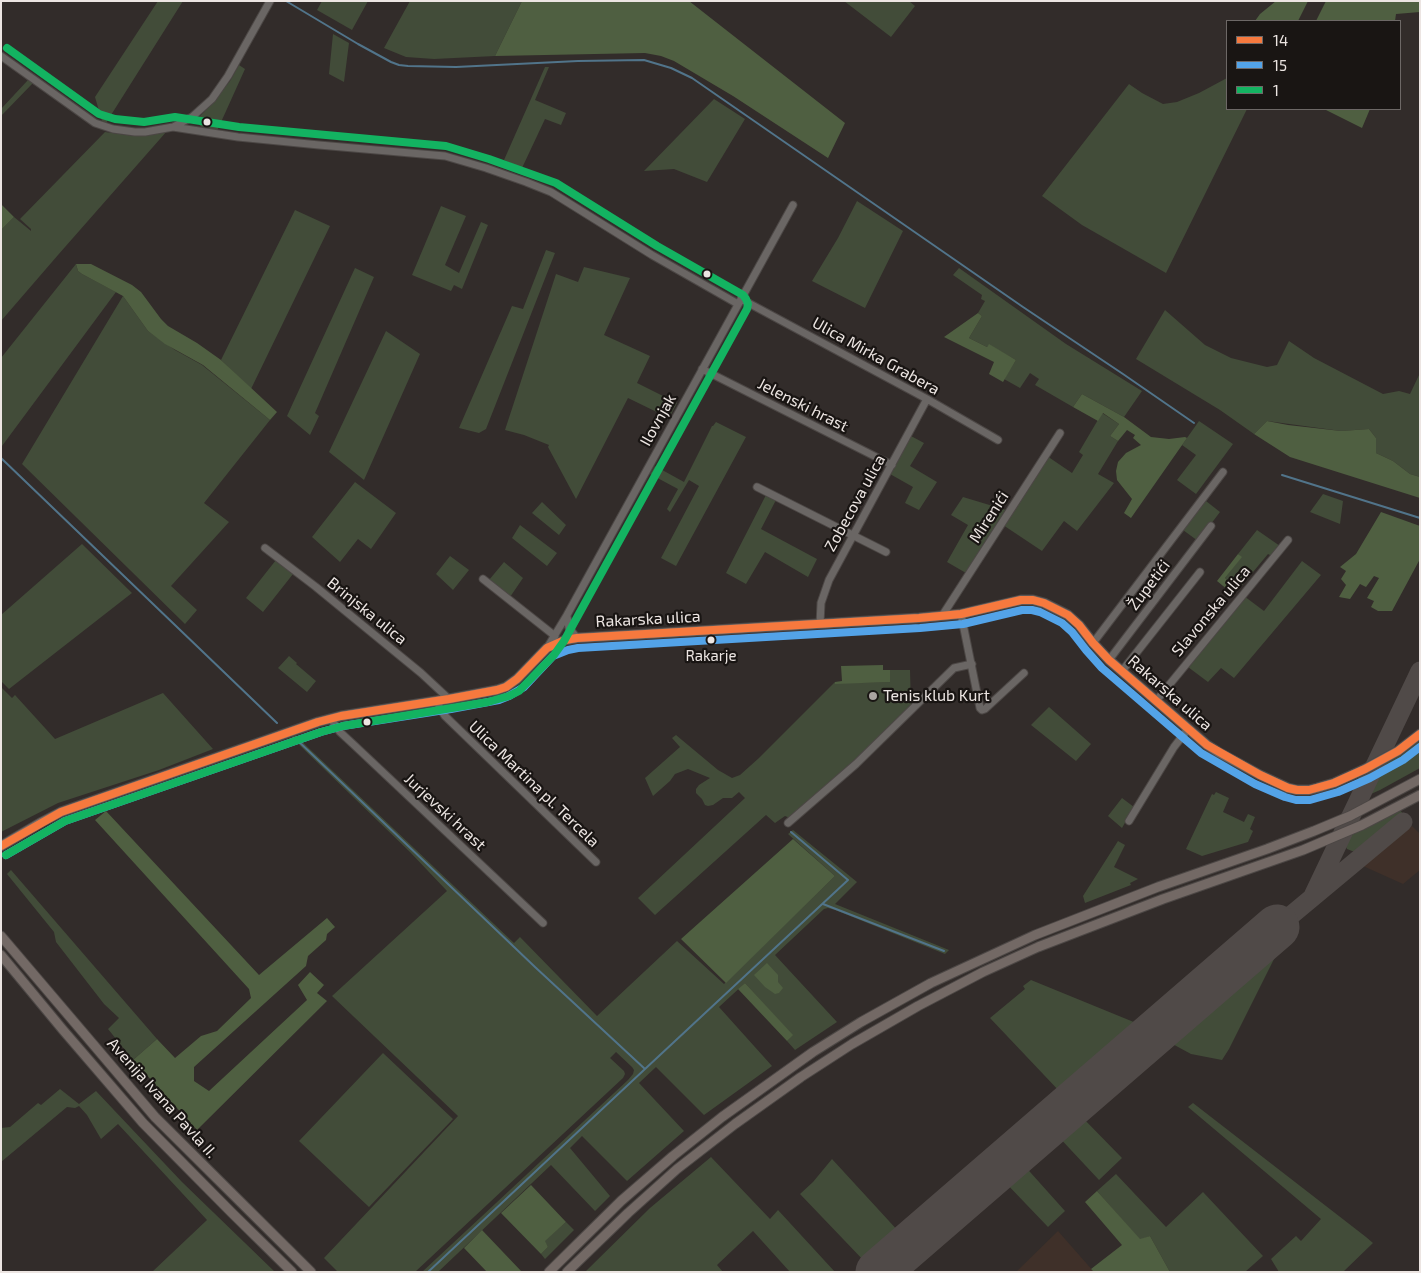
<!DOCTYPE html>
<html>
<head>
<meta charset="utf-8">
<style>
  body { margin:0 }
  #map { position:relative; width:1421px; height:1273px; overflow:hidden; background:#322c2a; font-family:"Exo 2",sans-serif }
  canvas { display:block }
  .frame { position:absolute; inset:0; border:2px solid #ece5e2; pointer-events:none }
  .legend { position:absolute; left:1226px; top:20px; width:175px; height:90px; box-sizing:border-box; background:#191513; border:1px solid #6d6866; margin:0; padding:6px 9px; list-style:none; font-size:15px; color:#ece5e2 }
  .legend li { display:flex; align-items:center; gap:10px; height:25px }
  .legend b { width:25px; border:1px solid #6d6866 }
</style>
</head>
<body>
<div id="map">
<canvas width="1421" height="1273"></canvas>
<div class="frame"></div>
<ul class="legend">
<li><b style="height:6px;background:#f6793e"></b>14</li>
<li><b style="height:6px;background:#53a3e8"></b>15</li>
<li><b style="height:6px;background:#13b361"></b>1</li>
</ul>
</div>
<script>
const context = document.querySelector('canvas').getContext('2d');
context.lineJoin = 'round';
function fill(path, color) { context.fillStyle = color; context.fill(path, 'evenodd'); }
const shape = rows => new Path2D(rows.map(r => 'M' + r).join(''));
function trace(path, color, width, dash) { context.strokeStyle = color; context.lineWidth = width; context.lineCap = dash ? 'butt' : 'round'; context.setLineDash(dash || []); context.stroke(path); }
function label(font, color, halo, rows, align = 'center') {
  context.font = font + ' "Exo 2",sans-serif'; context.lineWidth = 4.5; context.setLineDash([]); context.textBaseline = 'middle'; context.strokeStyle = halo; context.fillStyle = color; for (const [text, x, y, turn = 0] of rows) {
    context.save(); context.translate(x, y); context.rotate((+turn || 0) * Math.PI / 180); context.textAlign = isNaN(turn) ? turn : align; if (halo) context.strokeText(text, 0, 0); context.fillText(text, 0, 0); context.restore();
  }
}
fill(shape([
  [1412,826,1420,834,1420,870,1403,884,1363,866],
  [1058,1231,1094,1272,1016,1272]
]), '#3f3029');
fill(shape([
  [158,1,183,1,106,123,102,121,95,97],
  [322,1,368,1,352,30,317,10],
  [410,1,522,1,495,56,434,59,406,57,384,48],
  [844,1,909,1,915,6,891,37],
  [333,34,349,43,344,82,329,74],
  [239,65,245,69,217,131,201,127,198,123,199,117,210,106,230,81],
  [545,67,549,67,535,100,566,113,561,125,545,119,522,168,504,160],
  [1227,78,1227,109,1247,109,1166,273,1082,225,1042,196,1129,84,1142,93,1163,104,1177,102,1199,93],
  [28,80,33,83,1,116,1,109],
  [714,99,745,119,707,182,674,169,644,171],
  [167,131,58,255,1,321,1,230,14,217,31,231,31,229,20,219,105,132,135,136,155,134],
  [857,201,903,231,865,308,812,281,838,238],
  [441,206,466,216,445,265,459,273,481,222,488,225,462,289,454,285,451,291,412,275],
  [295,210,330,226,251,389,221,360],
  [546,250,555,253,486,429,479,433,459,428,512,306,523,309],
  [76,264,78,271,82,274,116,292,2,446,1,445,1,358],
  [584,267,630,278,604,335,650,356,637,383,677,403,669,418,628,398,576,499,548,447,549,445,524,435,505,430,556,274,578,282],
  [355,268,374,277,315,413,319,416,310,435,287,416],
  [959,268,1066,344,1142,391,1124,417,1082,394,1073,407,1035,385,1039,379,1030,373,1020,388,1004,379,1016,360,989,345,987,347,969,338,982,316,978,313,985,301,981,299,982,295,953,275],
  [123,296,148,331,175,350,202,365,270,420,204,503,229,522,171,586,197,610,185,624,22,464],
  [1165,310,1205,345,1231,358,1267,367,1277,365,1289,341,1314,358,1383,394,1399,391,1410,394,1420,373,1420,477,1410,474,1393,461,1376,453,1376,438,1369,429,1341,431,1267,421,1254,434,1220,410,1136,359],
  [386,331,420,354,364,480,329,452],
  [1102,413,1119,424,1110,436,1118,441,1098,474,1114,483,1077,531,1064,521,1042,551,1003,525,1047,456,1072,473,1083,455,1079,452],
  [1199,421,1233,444,1196,494,1177,480,1196,455,1182,445],
  [716,422,746,437,676,566,661,558,699,486,689,480,670,512,667,509,678,489,650,474,655,466,684,482,712,426,713,426],
  [911,436,924,443,910,466,937,482,919,510,905,503,913,487,890,474],
  [355,482,396,513,371,549,358,539,340,562,312,537],
  [1323,494,1343,501,1340,524,1310,512],
  [766,495,776,500,761,529,817,559,808,577,765,552,746,584,726,573],
  [963,497,1006,510,966,573,947,562,968,525,951,515],
  [1206,501,1220,512,1198,541,1183,530],
  [542,502,566,525,559,535,532,513],
  [520,525,557,553,547,566,512,538],
  [1257,530,1280,546,1272,556,1268,554,1238,590,1225,578,1241,557,1238,554],
  [82,544,132,593,9,689,1,681,1,615],
  [450,556,469,570,453,590,436,574],
  [276,560,293,574,263,612,246,598],
  [1302,561,1321,575,1234,678,1221,668,1208,682,1188,667,1244,596,1264,611],
  [504,562,523,578,510,597,489,580],
  [289,656,297,663,296,664,316,681,307,692,278,668],
  [890,670,910,670,911,708,854,762,790,818,785,816,775,823,766,815,655,915,638,898,745,798,739,792,732,798,723,798,713,805,708,806,705,805,702,799,696,793,696,789,699,785,710,778,688,769,675,774,670,781,653,796,645,778,680,747,672,738,676,735,718,770,732,778,740,775,759,758,835,682,835,683,890,682],
  [1,687,12,698,15,695,55,739,163,693,213,749,159,770,58,803,1,832],
  [1049,707,1091,744,1076,761,1031,725],
  [295,735,514,943,520,937,597,1016,677,941,724,984,835,876,788,834,793,830,857,882,835,904,949,950,945,954,835,910,828,908,824,909,775,955,837,1022,795,1050,787,1041,792,1035,745,983,719,1007,772,1066,704,1115,656,1067,639,1083,684,1131,627,1181,582,1136,570,1148,610,1196,595,1211,551,1165,438,1272,422,1272,628,1080,633,1074,634,1070,632,1067,616,1052,610,1058,624,1071,625,1074,623,1078,415,1272,338,1272,324,1258,458,1116,332,996,447,891,410,852,291,737],
  [1420,740,1420,768,1380,790,1364,797,1379,766,1399,756],
  [1216,792,1229,798,1223,812,1244,822,1248,814,1255,817,1250,829,1253,831,1248,842,1202,856,1186,849,1212,794,1214,795],
  [1122,798,1134,807,1122,828,1108,816],
  [1400,810,1404,815,1356,851,1352,851,1347,849,1345,845,1344,841,1345,836],
  [1118,841,1125,845,1114,867,1138,879,1130,883,1131,885,1085,903,1083,896],
  [11,870,157,1039,133,1060,108,1029,119,1018,104,1004,56,942,54,932,7,874],
  [1279,944,1281,945,1229,1049,1222,1060,1191,1054,1167,1041],
  [1031,980,1141,1025,1062,1094,990,1018,1025,989,1023,986],
  [383,1053,453,1119,369,1207,299,1141],
  [60,1089,79,1104,96,1091,182,1182,275,1272,152,1272,207,1220,118,1124,101,1139,87,1115,79,1106,75,1108,67,1107,1,1162,1,1128,10,1127,38,1103,41,1105],
  [1193,1103,1366,1237,1373,1243,1343,1272,1279,1272,1271,1259,1296,1236,1301,1241,1321,1219,1188,1107],
  [1080,1115,1122,1158,1099,1180,1056,1134],
  [711,1157,770,1219,778,1210,835,1272,790,1272,753,1231,717,1265,723,1272,585,1272,650,1208],
  [832,1159,900,1233,866,1263,800,1194,813,1182],
  [1022,1163,1065,1211,1048,1227,1003,1180],
  [1116,1174,1166,1227,1203,1192,1263,1256,1245,1272,1170,1272,1150,1236,1140,1240,1097,1191],
  [566,1222,574,1230,545,1259,541,1254,548,1247,544,1241]
]), '#424c39');
fill(shape([
  [522,1,689,1,845,123,828,158,733,96,674,61,661,56,645,53,495,56],
  [1276,1,1308,1,1298,21,1255,21,1260,14],
  [1326,1,1420,1,1420,12,1396,14,1395,21,1316,21],
  [1324,109,1370,109,1362,128],
  [1,204,14,217,1,230],
  [76,264,91,264,132,285,141,292,161,319,168,326,197,343,221,360,277,412,270,420,203,365,165,344,148,331,123,296,82,274,78,271],
  [978,313,982,316,969,338,987,347,989,344,1016,360,1003,382,989,374,994,362,944,337],
  [1082,394,1124,417,1151,437,1169,439,1185,437,1187,438,1131,518,1124,513,1132,499,1117,480,1116,471,1118,462,1126,453,1141,445,1133,438,1135,435,1127,430,1118,441,1110,436,1119,424,1103,413,1098,421,1073,407],
  [1267,421,1288,425,1341,431,1369,429,1376,438,1376,453,1393,461,1410,474,1420,477,1420,498,1290,457,1254,434],
  [1381,512,1420,526,1420,559,1392,611,1378,611,1371,607,1374,601,1367,598,1379,578,1374,576,1366,587,1360,584,1350,599,1339,597,1346,585,1341,579,1346,571,1340,567,1356,554],
  [1238,554,1242,557,1225,578,1233,585,1228,590,1217,581],
  [883,665,883,670,890,670,890,682,835,684,835,682,842,681,841,666],
  [106,811,259,975,327,918,335,927,327,934,326,940,308,956,306,966,194,1067,194,1081,209,1091,307,1000,298,985,310,972,324,985,317,993,327,1001,197,1130,133,1060,157,1039,175,1058,201,1036,217,1031,251,998,249,989,95,820],
  [793,839,835,876,726,983,681,939],
  [767,963,778,975,778,982,783,988,779,993,775,994,765,987,754,975],
  [745,983,793,1035,787,1041,738,989],
  [531,1185,566,1222,545,1241,548,1247,541,1254,501,1213],
  [1097,1191,1140,1239,1150,1236,1170,1272,1094,1272,1091,1269,1122,1245,1085,1202],
  [482,1230,522,1272,487,1272,464,1248]
]), '#4f5f41');
trace(shape([
  [286,1,358,44,391,62,399,65,408,66,456,67,578,61,644,60,671,68,692,78,1023,307,1123,374,1194,423],
  [1,458,277,723],
  [1282,475,1420,518],
  [295,738,535,967,645,1069,848,880,791,832],
  [823,904,944,951],
  [428,1272,645,1069]
]), '#51748a', 2);
trace(shape([
  [1312,898,1420,671],
  [1277,927,1403,822]
]), '#504a48', 19);
trace(shape([
  [878,1272,1277,927]
]), '#504a48', 45);
const minor = shape([
  [1,56,95,123,113,129,135,132,145,132,173,127,192,117,212,99,228,76,270,1],
  [173,127,238,137,319,145,445,156,486,168,526,182,551,192,652,255,738,304],
  [741,299,927,399,998,440],
  [702,369,892,465],
  [757,487,886,552],
  [265,548,316,587,421,673,449,699],
  [483,579,555,636],
  [961,614,980,708,982,710,985,709,1024,673],
  [567,616,569,628,577,638],
  [942,616,1060,433],
  [820,624,821,603,829,580,927,399],
  [1093,643,1223,472],
  [547,648,567,615,793,205],
  [1109,660,1211,526],
  [1122,671,1200,572],
  [439,700,439,707,445,716,596,862],
  [1156,701,1288,540],
  [331,719,340,732,353,744,543,923],
  [1129,821,1174,747,1188,729],
  [788,823,856,764,954,668,972,664]
]);
const major = shape([
  [1,846,42,822,61,812,318,722,341,716,449,699,497,690,506,687,517,679,547,648,565,640,577,638,919,618,961,614,1021,600,1033,600,1044,603,1068,615,1079,625,1093,643,1109,660,1207,745,1218,752,1260,775,1288,788,1297,790,1309,790,1317,788,1334,783,1365,769,1398,751,1420,734],
  [1,936,155,1117,311,1272],
  [1,955,63,1030,143,1123,232,1213,292,1272],
  [549,1272,621,1201,673,1156,722,1117,813,1052,861,1022,931,983,1035,935,1158,887,1267,849,1314,831,1350,816,1420,779],
  [567,1272,628,1213,677,1169,735,1124,801,1077,852,1044,918,1006,983,972,1038,947,1163,899,1303,850,1362,825,1420,795]
]);
trace(minor, '#4c4745', 9);
trace(major, '#4c4745', 11);
trace(minor, '#6a6664', 7);
trace(major, '#736965', 9);
trace(shape([
  [1,846,61,812,318,722,341,716,449,699,497,690,506,687,517,679,547,648,565,640,577,638,919,618,961,614,1021,600,1033,600,1044,603,1068,615,1079,625,1093,643,1109,660,1207,745,1260,775,1288,788,1297,790,1309,790,1334,783,1365,769,1398,751,1420,734]
]), '#f6793e', 8);
trace(shape([
  [6,855,65,821,321,732,343,726,451,709,499,700,509,696,524,687,553,656,568,650,578,648,920,628,963,624,1022,610,1032,610,1040,612,1062,623,1072,632,1086,650,1102,668,1201,753,1255,784,1285,797,1296,800,1310,800,1338,792,1370,778,1403,760,1420,747]
]), '#53a3e8', 8);
trace(shape([
  [6,855,65,821,321,732,343,726,488,702,509,696,519,691,554,655,564,641,747,309,748,304,746,299,743,295,657,246,556,183,489,159,446,146,239,127,175,117,144,122,115,119,99,114,7,48]
]), '#13b361', 8);
for (const [x, y, r, color] of [
  [207,122,4.5,"#ece5e2"],
  [707,274,4.5,"#ece5e2"],
  [711,640,4.5,"#ece5e2"],
  [873,696,5,"#aba4a2"],
  [367,722,4.5,"#ece5e2"]
]) { const dot = new Path2D(); dot.arc(x, y, r, 0, 2 * Math.PI); context.fillStyle = color; context.fill(dot); trace(dot, '#191513', 2); }
label('15px', '#ece5e2', '#191513', [
  ["Rakarje",711,656]
]);
label('16px', '#ece5e2', '#191513', [
  ["Ulica Mirka Grabera",876,356,29],
  ["Jelenski hrast",803,405,27],
  ["Ilovnjak",658,420,-61],
  ["Zobecova ulica",855,503,-61],
  ["Mirenići",989,517,-57],
  ["Župetići",1149,585,-53],
  ["Brinjska ulica",367,611,39],
  ["Slavonska ulica",1211,611,-50],
  ["Rakarska ulica",648,619,-3],
  ["Rakarska ulica",1170,693,41],
  ["Ulica Martina pl. Tercela",534,784,44],
  ["Jurjevski hrast",445,812,43],
  ["Avenija Ivana Pavla II.",162,1098,48]
]);
label('16px', '#ece5e2', '#191513', [
  ["Tenis klub Kurt",883,696]
], 'left');
</script>
</body>
</html>
